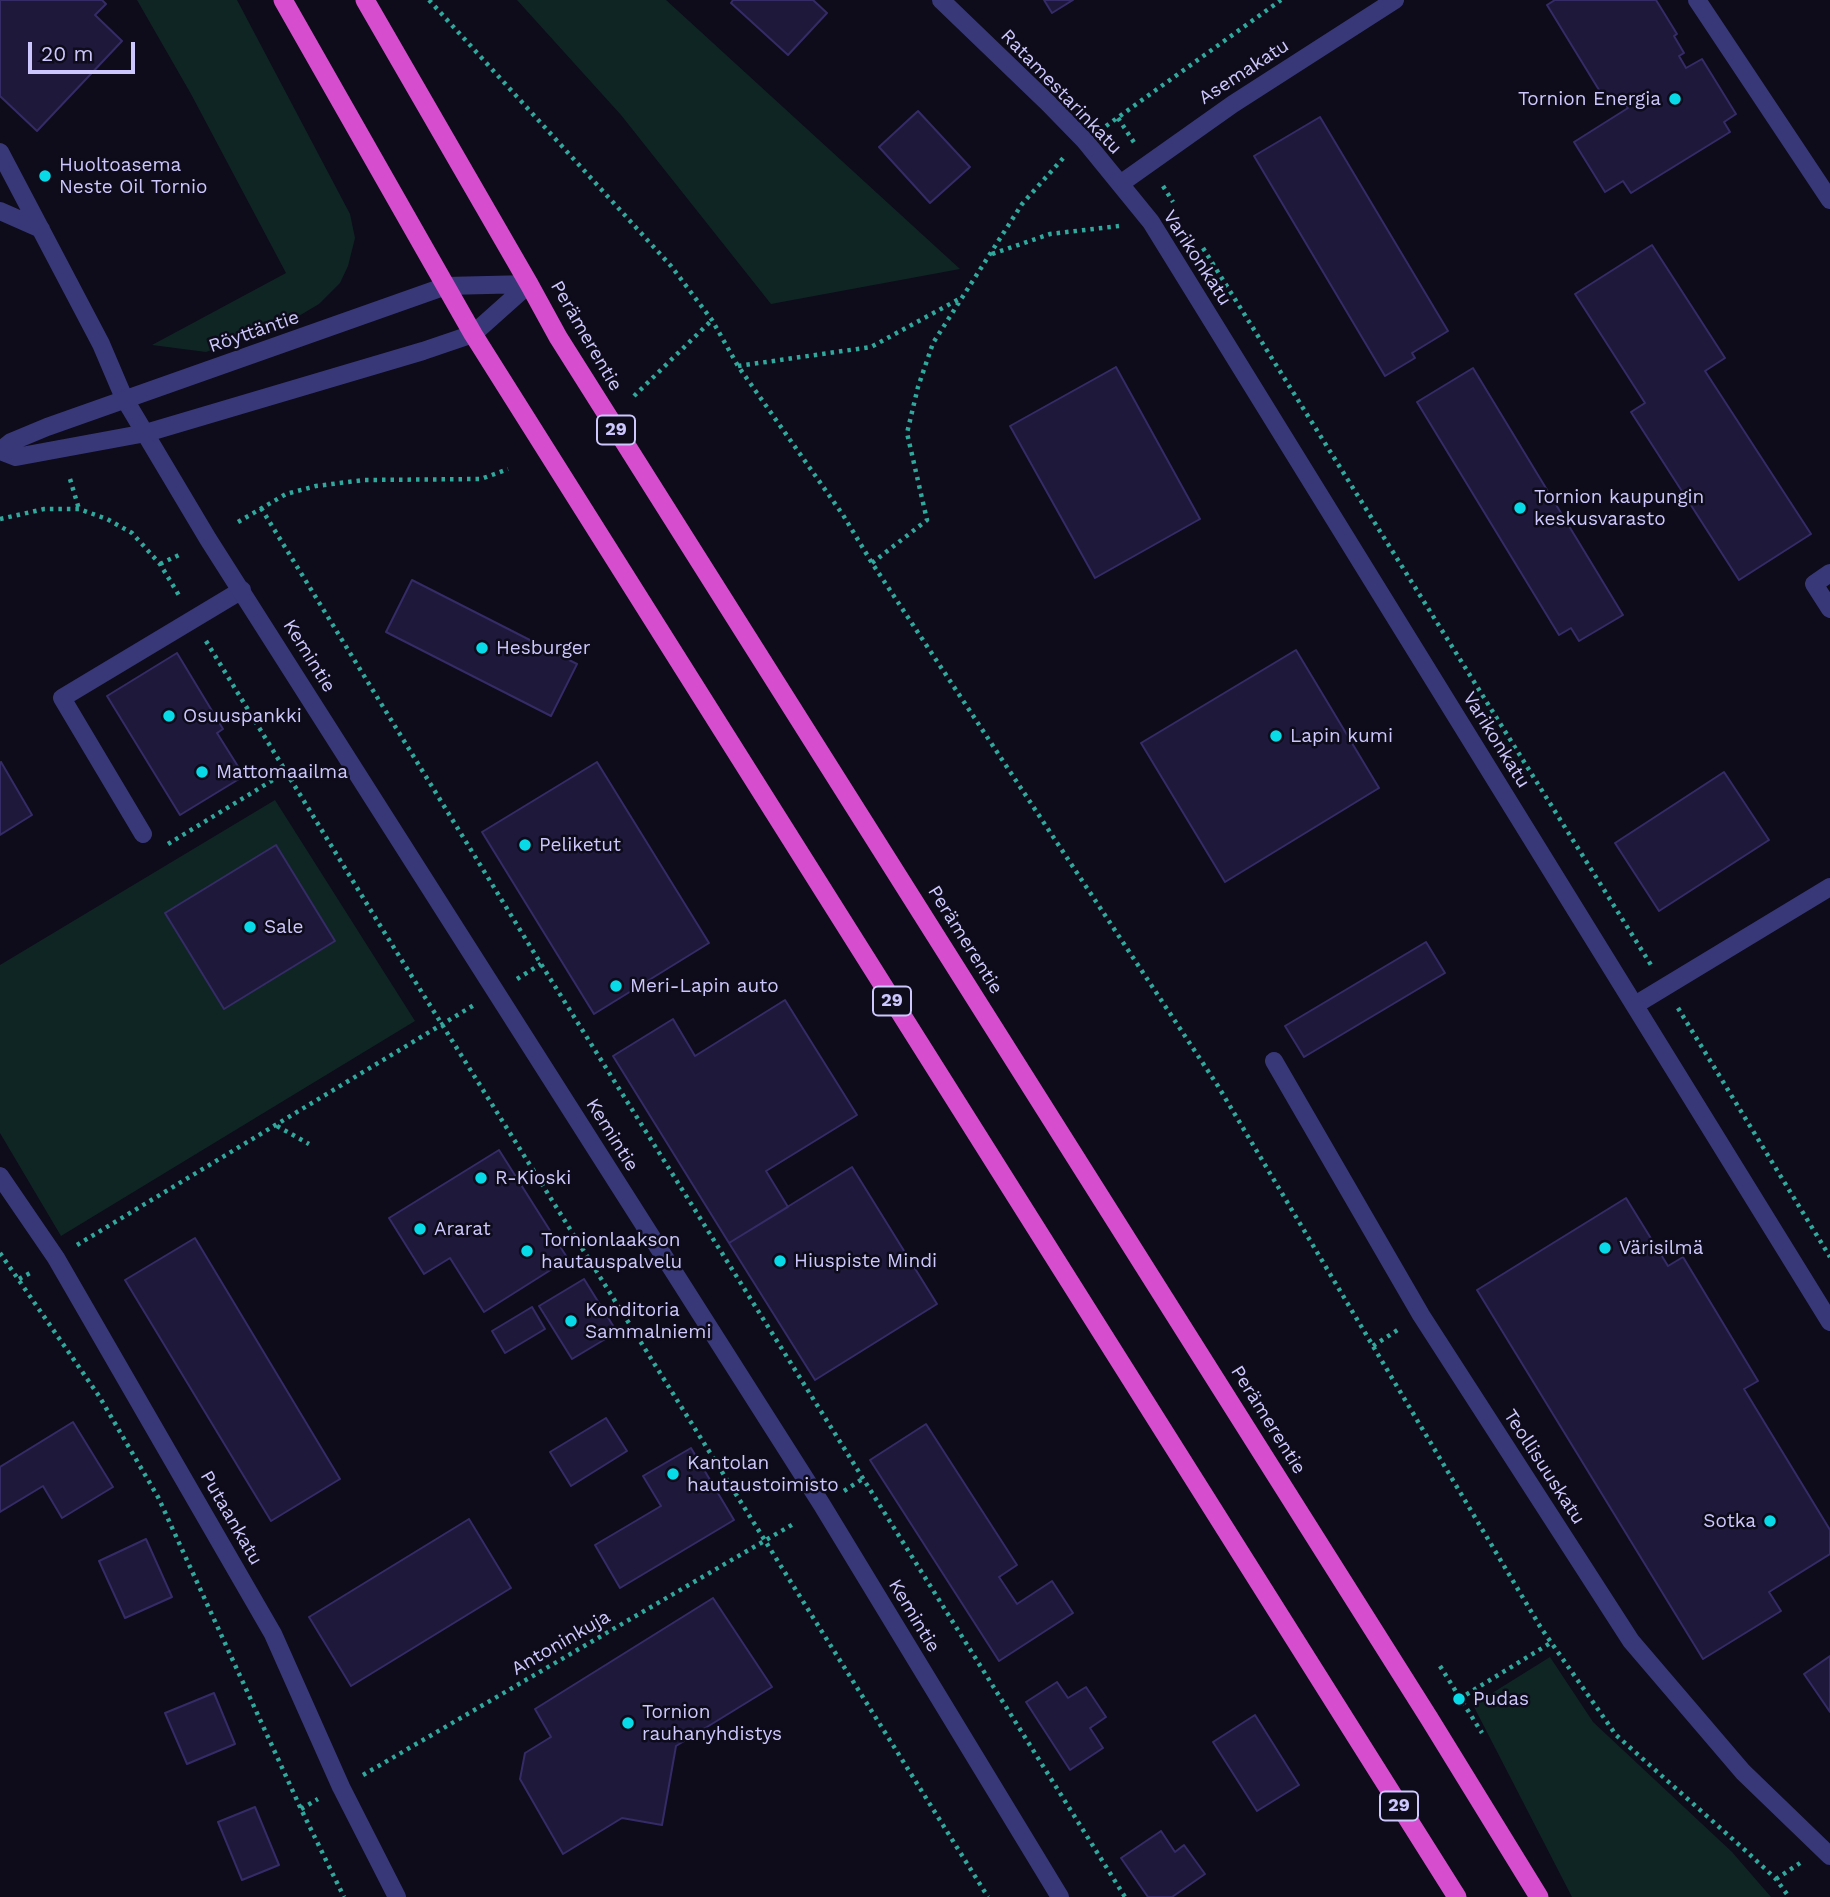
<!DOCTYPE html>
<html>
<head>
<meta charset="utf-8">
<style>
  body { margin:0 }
  #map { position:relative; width:1830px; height:1897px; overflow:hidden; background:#0e0b1b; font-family:"Work Sans",sans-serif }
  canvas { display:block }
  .scale { position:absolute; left:28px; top:42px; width:107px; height:32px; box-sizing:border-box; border:4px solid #ccc8fd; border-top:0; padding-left:9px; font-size:21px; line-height:24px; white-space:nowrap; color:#ccc8fd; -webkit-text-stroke:5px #0e0b1b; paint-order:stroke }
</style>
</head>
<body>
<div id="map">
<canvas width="1830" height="1897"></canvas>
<div class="scale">20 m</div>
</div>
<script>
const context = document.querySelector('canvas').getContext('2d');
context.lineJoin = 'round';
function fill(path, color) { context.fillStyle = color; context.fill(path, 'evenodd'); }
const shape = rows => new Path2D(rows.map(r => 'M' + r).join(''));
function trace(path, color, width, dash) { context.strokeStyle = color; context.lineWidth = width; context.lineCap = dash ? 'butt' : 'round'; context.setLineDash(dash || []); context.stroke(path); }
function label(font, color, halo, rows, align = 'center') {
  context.font = font + ' "Work Sans",sans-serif'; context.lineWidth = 5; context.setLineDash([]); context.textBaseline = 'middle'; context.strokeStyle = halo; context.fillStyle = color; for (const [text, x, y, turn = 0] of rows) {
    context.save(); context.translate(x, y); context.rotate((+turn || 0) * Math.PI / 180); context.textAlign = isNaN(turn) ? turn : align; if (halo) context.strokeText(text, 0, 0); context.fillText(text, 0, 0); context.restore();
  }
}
fill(shape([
  [137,0,237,0,350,214,355,238,348,266,340,283,319,304,287,323,206,352,152,345,286,273,191,94],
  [517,0,666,0,960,269,771,304,621,115],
  [275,800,415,1021,61,1236,0,1133,0,965],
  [1550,1657,1593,1722,1732,1852,1771,1897,1572,1897,1473,1705]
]), '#0f2523');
const building = shape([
  [0,0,102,0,106,4,95,15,122,41,37,131,0,96,0,0],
  [733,0,813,0,827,13,788,55,731,3,733,0],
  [1044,0,1073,0,1052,13,1044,0],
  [1555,0,1656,0,1677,34,1674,36,1684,53,1679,56,1686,68,1702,59,1736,114,1724,122,1730,132,1631,193,1623,181,1605,192,1574,142,1628,108,1620,95,1607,103,1547,5,1555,0],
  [918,111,970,167,930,203,879,147,918,111],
  [1320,117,1448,331,1412,353,1415,358,1385,376,1254,156,1320,117],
  [1652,245,1725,358,1705,371,1811,534,1739,580,1631,412,1645,403,1575,294,1652,245],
  [1116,367,1200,519,1095,578,1010,426,1116,367],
  [1473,368,1623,615,1579,641,1571,628,1559,635,1417,402,1473,368],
  [412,580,577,664,551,716,386,632,412,580],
  [1296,650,1379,788,1225,882,1141,743,1296,650],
  [177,653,223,729,217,733,244,776,180,815,107,696,177,653],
  [1,762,32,815,0,835,0,763,1,762],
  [597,762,709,943,594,1014,482,832,597,762],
  [1724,772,1769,840,1659,911,1615,843,1724,772],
  [276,845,335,941,224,1009,165,913,276,845],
  [1426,942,1445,973,1304,1057,1285,1026,1426,942],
  [785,1000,857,1115,766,1171,788,1207,729,1243,613,1056,673,1019,695,1056,785,1000],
  [499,1150,568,1259,484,1312,450,1258,424,1274,389,1218,499,1150],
  [852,1167,937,1304,815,1380,729,1243,852,1167],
  [1626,1198,1668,1266,1683,1257,1758,1381,1744,1389,1830,1530,1830,1554,1769,1592,1781,1611,1703,1659,1477,1290,1626,1198],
  [195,1238,340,1479,271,1521,125,1280,195,1238],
  [584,1279,617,1332,572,1359,539,1306,584,1279],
  [532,1307,545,1329,505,1353,492,1331,532,1307],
  [606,1418,627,1451,571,1486,550,1452,606,1418],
  [73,1422,113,1487,62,1518,43,1486,0,1512,0,1467,73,1422],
  [926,1424,1017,1565,999,1577,1017,1604,1052,1581,1073,1613,999,1661,870,1460,926,1424],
  [691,1448,734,1520,620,1588,595,1545,661,1506,643,1476,691,1448],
  [469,1519,511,1588,351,1686,309,1617,469,1519],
  [146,1539,172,1597,125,1618,99,1561,146,1539],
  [713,1598,772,1687,676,1746,662,1825,622,1818,563,1854,520,1779,525,1753,551,1737,535,1709,713,1598],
  [1830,1656,1830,1712,1804,1674,1830,1656],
  [1057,1682,1068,1698,1086,1687,1106,1717,1090,1728,1103,1748,1070,1770,1026,1702,1057,1682],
  [214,1693,235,1744,187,1764,165,1713,214,1693],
  [1255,1715,1299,1785,1257,1811,1213,1742,1255,1715],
  [255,1807,279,1865,242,1880,218,1822,255,1807],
  [1161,1831,1175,1852,1184,1845,1205,1874,1172,1897,1148,1897,1121,1858,1161,1831]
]);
fill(building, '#1e183b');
trace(building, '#352b66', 2);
trace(shape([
  [429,0,671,266,712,320,738,366,843,515,872,563,1218,1086,1541,1628,1616,1735,1746,1851,1776,1879,1789,1897],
  [1118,118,1135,144],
  [1106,126,1281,0],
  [1163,186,1173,202],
  [1203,248,1651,965],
  [992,254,1050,234,1119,226],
  [738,366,871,347,961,298],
  [634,396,712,320],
  [70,479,79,509],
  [261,508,541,964,1125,1897],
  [0,519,44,509,79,509,107,519,132,533,160,564,180,597],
  [238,522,286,494,316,486,364,480,481,479,508,469],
  [872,563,927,520,907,433,918,387,933,343,1022,204,1065,156],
  [160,564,183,553],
  [206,641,381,927,988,1897],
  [168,844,286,772],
  [517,979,541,964],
  [1678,1008,1830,1257],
  [277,1126,309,1144],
  [77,1245,474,1005],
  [0,1253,99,1396,158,1497,301,1809,344,1897],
  [19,1279,34,1271],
  [1373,1346,1399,1329],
  [844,1491,864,1478],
  [1440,1666,1482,1733],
  [1459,1699,1552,1642],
  [363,1775,795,1523],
  [301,1809,318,1799],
  [1776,1879,1800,1863]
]), '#30a89c', 4.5, [3.5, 5]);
trace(shape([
  [1697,0,1830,200],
  [0,152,101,344,124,398],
  [0,211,41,229],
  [1830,573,1814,584,1830,609],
  [143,834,62,698,242,590],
  [1635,1005,1830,887]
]), '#383879', 18);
trace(shape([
  [941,0,1048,103,1085,141,1151,222,1830,1322],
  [1120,184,1233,104,1395,0],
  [124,398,208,539,822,1505,1060,1897],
  [1274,1061,1421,1315,1631,1641,1743,1772,1830,1856],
  [0,1176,56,1258,273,1634,341,1787,397,1897]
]), '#383879', 18);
trace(shape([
  [0,451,16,457,146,433,423,351,473,334,529,284],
  [0,451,11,442,47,427,446,286,529,284]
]), '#383879', 18);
trace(shape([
  [283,0,473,334,1457,1897],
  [365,0,529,284,558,337,1429,1718,1539,1897]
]), '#d64dce', 19);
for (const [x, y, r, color] of [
  [1675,99,7,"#08dae8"],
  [45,176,7,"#08dae8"],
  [1520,508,7,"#08dae8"],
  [482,648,7,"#08dae8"],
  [169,716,7,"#08dae8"],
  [1276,736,7,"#08dae8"],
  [202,772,7,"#08dae8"],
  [525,845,7,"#08dae8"],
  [250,927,7,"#08dae8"],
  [616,986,7,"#08dae8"],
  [481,1178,7,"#08dae8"],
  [420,1229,7,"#08dae8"],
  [1605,1248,7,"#08dae8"],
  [527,1251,7,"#08dae8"],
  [780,1261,7,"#08dae8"],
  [571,1321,7,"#08dae8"],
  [673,1474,7,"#08dae8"],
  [1770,1521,7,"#08dae8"],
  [1459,1699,7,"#08dae8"],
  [628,1723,7,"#08dae8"]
]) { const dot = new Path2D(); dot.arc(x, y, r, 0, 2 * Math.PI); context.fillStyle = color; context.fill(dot); trace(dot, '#0e0b1b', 2.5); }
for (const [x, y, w] of [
  [616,430,38],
  [892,1001,38],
  [1399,1806,38]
]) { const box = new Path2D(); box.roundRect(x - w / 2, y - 14.5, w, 29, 5); context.fillStyle = '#0e0b1b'; context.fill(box); trace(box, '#ccc8fd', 2); }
label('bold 18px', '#ccc8fd', null, [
  ["29",616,430],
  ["29",892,1001],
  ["29",1399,1806]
]);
label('19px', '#ccc8fd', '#0e0b1b', [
  ["Asemakatu",1244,72,-33],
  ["Ratamestarinkatu",1061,92,46],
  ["Varikonkatu",1197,258,57],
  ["Röyttäntie",254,332,-19],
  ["Perämerentie",586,336,60],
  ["Kemintie",309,656,58],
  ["Varikonkatu",1496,740,58],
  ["Perämerentie",965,940,58],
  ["Kemintie",612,1135,58],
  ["Perämerentie",1268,1420,58],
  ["Teollisuuskatu",1544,1467,57],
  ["Putaankatu",231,1518,60],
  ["Kemintie",914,1616,59],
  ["Antoninkuja",561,1643,-30]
]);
label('19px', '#ccc8fd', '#0e0b1b', [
  ["Tornion Energia",1661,99,"right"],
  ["Huoltoasema",59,165],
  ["Neste Oil Tornio",59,187],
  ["Tornion kaupungin",1534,497],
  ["keskusvarasto",1534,519],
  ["Hesburger",496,648],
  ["Osuuspankki",183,716],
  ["Lapin kumi",1290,736],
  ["Mattomaailma",216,772],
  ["Peliketut",539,845],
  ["Sale",264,927],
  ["Meri-Lapin auto",630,986],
  ["R-Kioski",495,1178],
  ["Ararat",434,1229],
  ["Tornionlaakson",541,1240],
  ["hautauspalvelu",541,1262],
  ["Värisilmä",1619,1248],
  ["Hiuspiste Mindi",794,1261],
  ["Konditoria",585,1310],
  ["Sammalniemi",585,1332],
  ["Kantolan",687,1463],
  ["hautaustoimisto",687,1485],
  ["Sotka",1756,1521,"right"],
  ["Pudas",1473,1699],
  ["Tornion",642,1712],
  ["rauhanyhdistys",642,1734]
], 'left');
</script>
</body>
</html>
